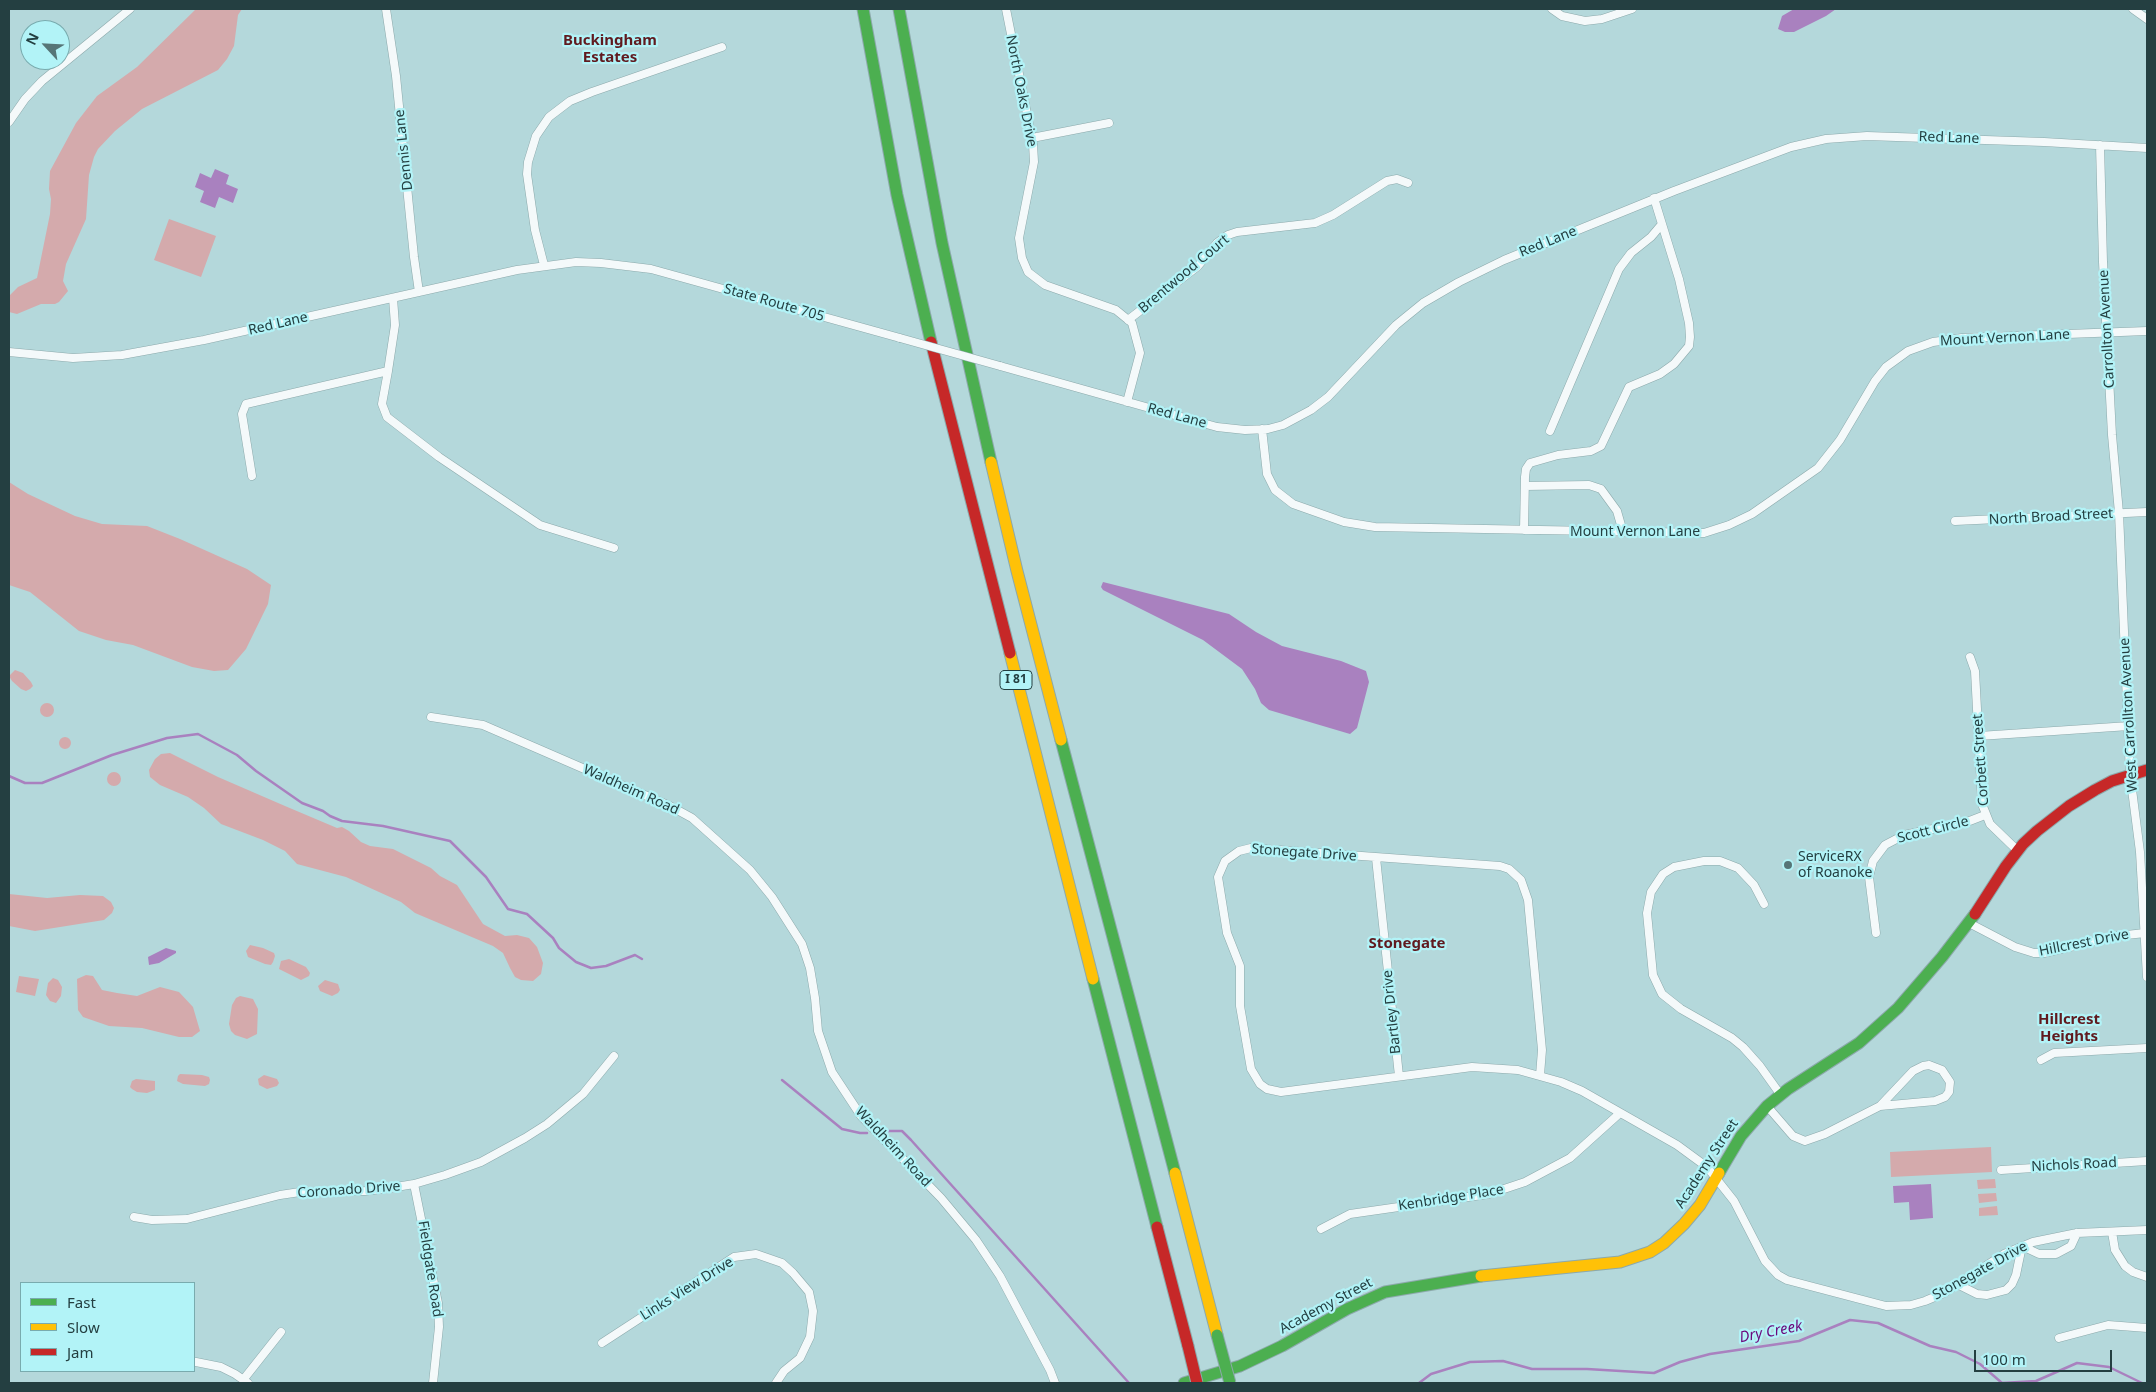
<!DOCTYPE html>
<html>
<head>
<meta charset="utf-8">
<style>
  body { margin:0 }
  #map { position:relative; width:2156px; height:1392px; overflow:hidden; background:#b4d8db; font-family:"Noto Sans",sans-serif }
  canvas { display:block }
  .frame { position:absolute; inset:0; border:10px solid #243f41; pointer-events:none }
  .legend { position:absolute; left:20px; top:1282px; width:175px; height:90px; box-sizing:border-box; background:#b2f3f7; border:1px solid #79abae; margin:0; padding:6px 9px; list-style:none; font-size:15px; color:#243f41 }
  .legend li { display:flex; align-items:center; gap:10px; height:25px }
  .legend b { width:25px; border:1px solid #79abae }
  .north { position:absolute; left:20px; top:20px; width:50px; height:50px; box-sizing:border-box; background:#b2f3f7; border:1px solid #79abae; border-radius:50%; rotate:295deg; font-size:14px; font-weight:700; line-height:20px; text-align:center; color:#243f41 }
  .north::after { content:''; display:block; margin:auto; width:18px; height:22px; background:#567577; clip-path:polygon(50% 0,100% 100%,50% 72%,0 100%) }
  .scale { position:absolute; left:1974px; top:1350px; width:138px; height:22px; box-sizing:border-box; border:2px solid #243f41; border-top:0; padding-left:6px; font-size:15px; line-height:18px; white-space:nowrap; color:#243f41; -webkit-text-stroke:4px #b2f3f7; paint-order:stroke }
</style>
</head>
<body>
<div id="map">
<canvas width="2156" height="1392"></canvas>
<div class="frame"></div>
<ul class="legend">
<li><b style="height:6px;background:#4caf50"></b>Fast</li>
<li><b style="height:6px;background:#ffc107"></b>Slow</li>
<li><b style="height:6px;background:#c62828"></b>Jam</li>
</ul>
<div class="north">N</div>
<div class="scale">100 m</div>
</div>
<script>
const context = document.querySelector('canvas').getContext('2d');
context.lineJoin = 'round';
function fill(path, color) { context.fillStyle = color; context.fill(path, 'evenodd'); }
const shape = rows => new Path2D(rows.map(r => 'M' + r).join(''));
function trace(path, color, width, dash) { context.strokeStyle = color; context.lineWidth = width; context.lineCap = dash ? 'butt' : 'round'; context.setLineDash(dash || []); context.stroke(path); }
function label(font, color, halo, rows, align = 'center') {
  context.font = font + ' "Noto Sans",sans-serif'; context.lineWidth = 4.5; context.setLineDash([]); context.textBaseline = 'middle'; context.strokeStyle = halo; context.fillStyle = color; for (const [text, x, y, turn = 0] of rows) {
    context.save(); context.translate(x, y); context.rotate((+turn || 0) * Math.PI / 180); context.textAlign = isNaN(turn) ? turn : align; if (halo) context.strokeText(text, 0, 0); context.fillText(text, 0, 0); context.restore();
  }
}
fill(shape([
  [196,9,242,9,238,15,234,46,227,59,218,70,142,109,115,131,98,149,94,157,89,175,86,219,66,264,63,281,68,291,59,302,55,304,41,304,17,314,9,312,9,296,18,287,37,278,50,214,51,199,49,189,50,171,76,123,97,96,137,67],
  [169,219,216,236,201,277,154,260],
  [9,482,28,494,75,516,102,524,147,526,180,539,247,569,271,585,268,604,246,649,228,670,214,671,192,667,133,645,106,640,79,631,30,592,9,585],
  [15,670,23,673,31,682,33,686,30,689,26,691,21,689,12,681,9,676],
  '40 710a7 7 0 1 1 14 0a7 7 0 1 1-14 0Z',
  '59 743a6 6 0 1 1 12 0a6 6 0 1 1-12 0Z',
  [170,753,218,777,285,806,337,828,342,827,349,831,361,842,370,846,393,849,431,868,440,876,457,885,483,924,505,936,517,935,529,938,537,947,543,963,541,974,533,981,521,980,515,977,510,968,503,953,493,946,415,913,401,902,346,877,297,864,285,851,263,840,221,824,204,808,188,797,160,785,150,777,149,770,155,759,161,754],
  '107 779a7 7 0 1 1 14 0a7 7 0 1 1-14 0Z',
  [9,894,47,898,80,895,103,896,111,902,114,908,112,913,104,920,35,931,9,926],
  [250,945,263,948,274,953,275,956,273,962,271,965,265,964,248,957,246,951],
  [289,959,306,967,310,973,309,976,301,980,279,969,281,961],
  [86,975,93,976,102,990,117,993,137,996,160,987,179,992,193,1007,200,1031,192,1037,179,1037,142,1028,109,1026,83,1017,78,1010,77,979],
  [19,976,39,979,35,996,16,992],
  [53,978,58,980,62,987,61,996,56,1003,50,1001,46,995,48,983],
  [325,980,338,984,340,990,338,993,332,996,320,991,318,986],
  [240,996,253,999,258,1009,257,1034,247,1039,235,1035,231,1031,229,1024,232,1005,236,998],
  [180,1074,202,1075,209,1077,210,1080,209,1084,205,1086,183,1084,177,1081,178,1076],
  [264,1075,277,1079,279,1083,277,1086,267,1089,259,1085,258,1079],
  [136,1079,155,1081,155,1090,147,1093,137,1092,132,1089,130,1087,132,1081],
  [1991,1147,1992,1172,1891,1177,1890,1152],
  [1995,1179,1996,1188,1978,1189,1977,1180],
  [1996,1193,1997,1201,1979,1203,1978,1194],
  [1997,1206,1998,1215,1979,1216,1979,1208]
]), '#d4aaac');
fill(shape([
  [1794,9,1836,9,1826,16,1794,32,1785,32,1778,29,1782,16],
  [215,169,229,175,226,184,238,189,233,203,219,197,215,208,200,202,204,191,195,187,200,173,211,178],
  [1103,582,1229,614,1256,632,1282,646,1341,661,1366,671,1369,682,1357,728,1350,734,1269,710,1261,703,1255,689,1242,669,1203,640,1103,590,1101,587],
  [166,948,176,951,176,953,159,963,149,965,148,957],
  [1931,1184,1933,1218,1910,1220,1909,1202,1894,1203,1893,1186]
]), '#a981bf');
trace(shape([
  [9,776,25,783,42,783,112,755,167,738,198,734,237,755,256,771,302,803,323,811,330,816,342,821,383,826,450,841,486,877,508,909,527,914,553,938,559,948,576,962,591,968,606,966,635,955,642,959],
  [782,1080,842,1129,860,1133,867,1133],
  [884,1131,902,1131,911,1140,1129,1383],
  [1419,1383,1431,1374,1470,1362,1503,1361,1532,1369,1587,1369,1654,1373,1680,1362,1710,1354,1799,1341,1850,1320,1878,1323,1930,1346,1956,1352,1980,1364,2002,1383,2036,1381,2077,1363,2109,1367,2142,1383]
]), '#a981bf', 2.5);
const street = shape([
  [386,9,396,76,414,257,419,292],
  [1006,9,1033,144,1034,162,1019,238,1022,258,1028,272,1045,285,1116,310,1132,323,1140,353,1127,402],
  [1552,9,1562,16,1585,21,1602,19,1632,9],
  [2133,9,2147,19],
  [9,122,25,99,42,81,130,9],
  [1032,138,1109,123],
  [2100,145,2103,262,2112,435,2119,513,2130,774,2140,852,2147,977],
  [544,265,535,230,527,174,528,162,536,136,549,117,570,101,592,92,722,47],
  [1128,320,1198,266,1217,243,1228,235,1237,232,1315,223,1333,215,1387,181,1397,179,1408,183],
  [9,352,73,358,122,355,204,340,517,270,576,262,601,263,651,269,900,338],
  [1000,366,1217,427,1245,430,1268,429,1283,425,1311,410,1328,397,1396,325,1423,303,1459,282,1504,260,1674,191,1791,147,1826,139,1867,136,2044,142,2147,148],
  [388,371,382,404,387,417,439,457,540,525,614,548],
  [1262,429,1267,474,1275,490,1293,504,1344,522,1375,527,1704,533,1729,525,1752,514,1818,468,1840,440,1875,381,1886,367,1908,351,1933,342,1962,338,2147,331],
  [1550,431,1619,269,1631,253,1651,237,1662,224,1654,198],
  [252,476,242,414,246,404,388,371,395,325,393,298],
  [1525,486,1589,485,1601,489,1617,511,1623,532],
  [1955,521,2147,512],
  [1524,530,1525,477,1526,469,1530,463,1558,455,1591,451,1601,446,1629,387,1660,374,1674,364,1689,346,1690,337,1689,323,1679,279,1662,224],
  [1970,657,1975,671,1982,804,1990,824,2018,851],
  [431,717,483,725,670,806,692,818,750,870,772,897,802,944,810,968,815,998,818,1031,832,1072,861,1116,941,1198,976,1240,1000,1276,1050,1370,1055,1383],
  [1979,736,2129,726],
  [1376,858,1399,1076],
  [1764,904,1754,885,1738,868,1720,861,1704,861,1674,867,1663,874,1651,892,1647,913,1653,975,1662,994,1681,1009,1732,1038,1743,1047,1760,1066,1780,1094],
  [1969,923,2015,947,2034,953,2044,953,2117,936,2145,933],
  [1876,933,1869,877,1873,861,1885,845,1904,835,1967,822,1985,815],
  [2041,1060,2054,1053,2147,1048],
  [1929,1065,1942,1070,1950,1082,1949,1092,1945,1097,1935,1101,1880,1106,1913,1071,1923,1066,1929,1065],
  [1540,1075,1542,1050,1528,900,1521,880,1509,869,1500,866,1251,848,1239,851,1225,861,1218,877,1227,933,1240,966,1240,1006,1251,1069,1260,1084,1267,1089,1281,1092,1472,1067,1518,1070,1561,1082,1582,1091,1677,1145,1707,1167,1734,1201,1765,1261,1778,1275,1787,1280,1886,1306,1911,1305,1925,1301,1944,1293,2004,1254,2033,1242,2077,1233,2147,1230],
  [1767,1106,1793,1136,1805,1141,1825,1134,1880,1106],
  [2001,1170,2147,1161],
  [414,1184,438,1303,439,1327,433,1383],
  [134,1217,152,1220,187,1219,280,1195,300,1192,365,1191,390,1188,414,1184,445,1175,481,1162,525,1138,547,1124,583,1094,614,1056],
  [1321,1229,1350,1214,1489,1194,1525,1182,1570,1158,1620,1113],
  [2112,1232,2115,1250,2125,1266,2133,1272,2147,1277],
  [1957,1284,1977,1294,1987,1295,2006,1290,2012,1284,2016,1275,2022,1246,2039,1254,2056,1254,2071,1246,2077,1233],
  [2059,1338,2108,1325,2147,1328],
  [602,1343,734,1257,756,1254,782,1263,793,1273,809,1292,813,1311,810,1337,800,1358,784,1371,776,1383],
  [196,1362,221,1367,235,1374,248,1383],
  [243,1380,281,1332]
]);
const fast = shape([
  [863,9,897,195,931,342],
  [899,9,942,243,991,462],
  [1061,740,1175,1173],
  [1093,979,1157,1227],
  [1719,1173,1741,1136,1767,1106,1788,1089,1859,1043,1898,1008,1942,957,1975,914],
  [1184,1383,1240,1366,1282,1346,1347,1309,1385,1292,1481,1276]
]);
const slow = shape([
  [991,462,1017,571,1061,740],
  [1010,653,1093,979],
  [1175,1173,1217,1335],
  [1481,1276,1620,1262,1650,1252,1664,1243,1684,1224,1700,1205,1719,1173]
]);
const jam = shape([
  [931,342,1010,653],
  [1975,914,2006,866,2023,844,2037,831,2069,806,2095,790,2112,781,2147,770],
  [1157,1227,1188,1346]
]);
trace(street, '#8ca9ab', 9);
trace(fast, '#8ca9ab', 13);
trace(slow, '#8ca9ab', 13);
trace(jam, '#8ca9ab', 13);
trace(street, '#f4f9fa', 8);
trace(fast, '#4caf50', 11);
trace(slow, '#ffc107', 11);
trace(jam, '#c62828', 11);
const streetBridge = shape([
  [900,338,1000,366]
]);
const fastBridge = shape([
  [1217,1335,1230,1383]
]);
const jamBridge = shape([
  [1188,1346,1197,1383]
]);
trace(streetBridge, '#8ca9ab', 9, []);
trace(fastBridge, '#8ca9ab', 13, []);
trace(jamBridge, '#8ca9ab', 13, []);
trace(streetBridge, '#f4f9fa', 8);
trace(fastBridge, '#4caf50', 11);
trace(jamBridge, '#c62828', 11);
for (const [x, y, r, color] of [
  [1788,865,5,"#567577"]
]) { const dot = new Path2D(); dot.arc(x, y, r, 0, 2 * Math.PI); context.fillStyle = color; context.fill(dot); trace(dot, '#b2f3f7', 2); }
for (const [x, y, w] of [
  [1016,680,32]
]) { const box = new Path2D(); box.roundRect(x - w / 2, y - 9.5, w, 19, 4); context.fillStyle = '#b2f3f7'; context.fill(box); trace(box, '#243f41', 1); }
label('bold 12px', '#243f41', null, [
  ["I 81",1016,680]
]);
label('14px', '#243f41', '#b2f3f7', [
  ["North Oaks Drive",1021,91,79],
  ["Red Lane",1949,138,2],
  ["Dennis Lane",404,150,-96],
  ["Red Lane",1548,242,-22],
  ["Brentwood Court",1184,274,-40],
  ["State Route 705",774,303,16],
  ["Red Lane",278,324,-13],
  ["Carrollton Avenue",2107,329,-93],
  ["Mount Vernon Lane",2005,338,-3],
  ["Red Lane",1177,416,15],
  ["North Broad Street",2051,517,-3],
  ["Mount Vernon Lane",1635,532],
  ["West Carrollton Avenue",2129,715,-93],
  ["Corbett Street",1981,760,-94],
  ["Waldheim Road",631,790,24],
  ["Scott Circle",1933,830,-14],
  ["Stonegate Drive",1304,853,4],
  ["Hillcrest Drive",2084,943,-11],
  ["Bartley Drive",1392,1012,-96],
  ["Waldheim Road",893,1147,47],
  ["Academy Street",1707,1164,-57],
  ["Nichols Road",2074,1165,-3],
  ["Coronado Drive",349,1190,-4],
  ["Kenbridge Place",1451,1198,-9],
  ["Fieldgate Road",430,1269,81],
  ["Stonegate Drive",1980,1271,-29],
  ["Links View Drive",687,1289,-32],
  ["Academy Street",1326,1306,-28]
]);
label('14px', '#243f41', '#b2f3f7', [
  ["ServiceRX",1798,857],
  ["of Roanoke",1798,873]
], 'left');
label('bold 15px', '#601a1f', '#b2f3f7', [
  ["Buckingham",610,41],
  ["Estates",610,58],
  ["Stonegate",1407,944],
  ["Hillcrest",2069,1020],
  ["Heights",2069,1037]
]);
label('italic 15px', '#6b087c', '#b2f3f7', [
  ["Dry Creek",1771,1332,-11]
]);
</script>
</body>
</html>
